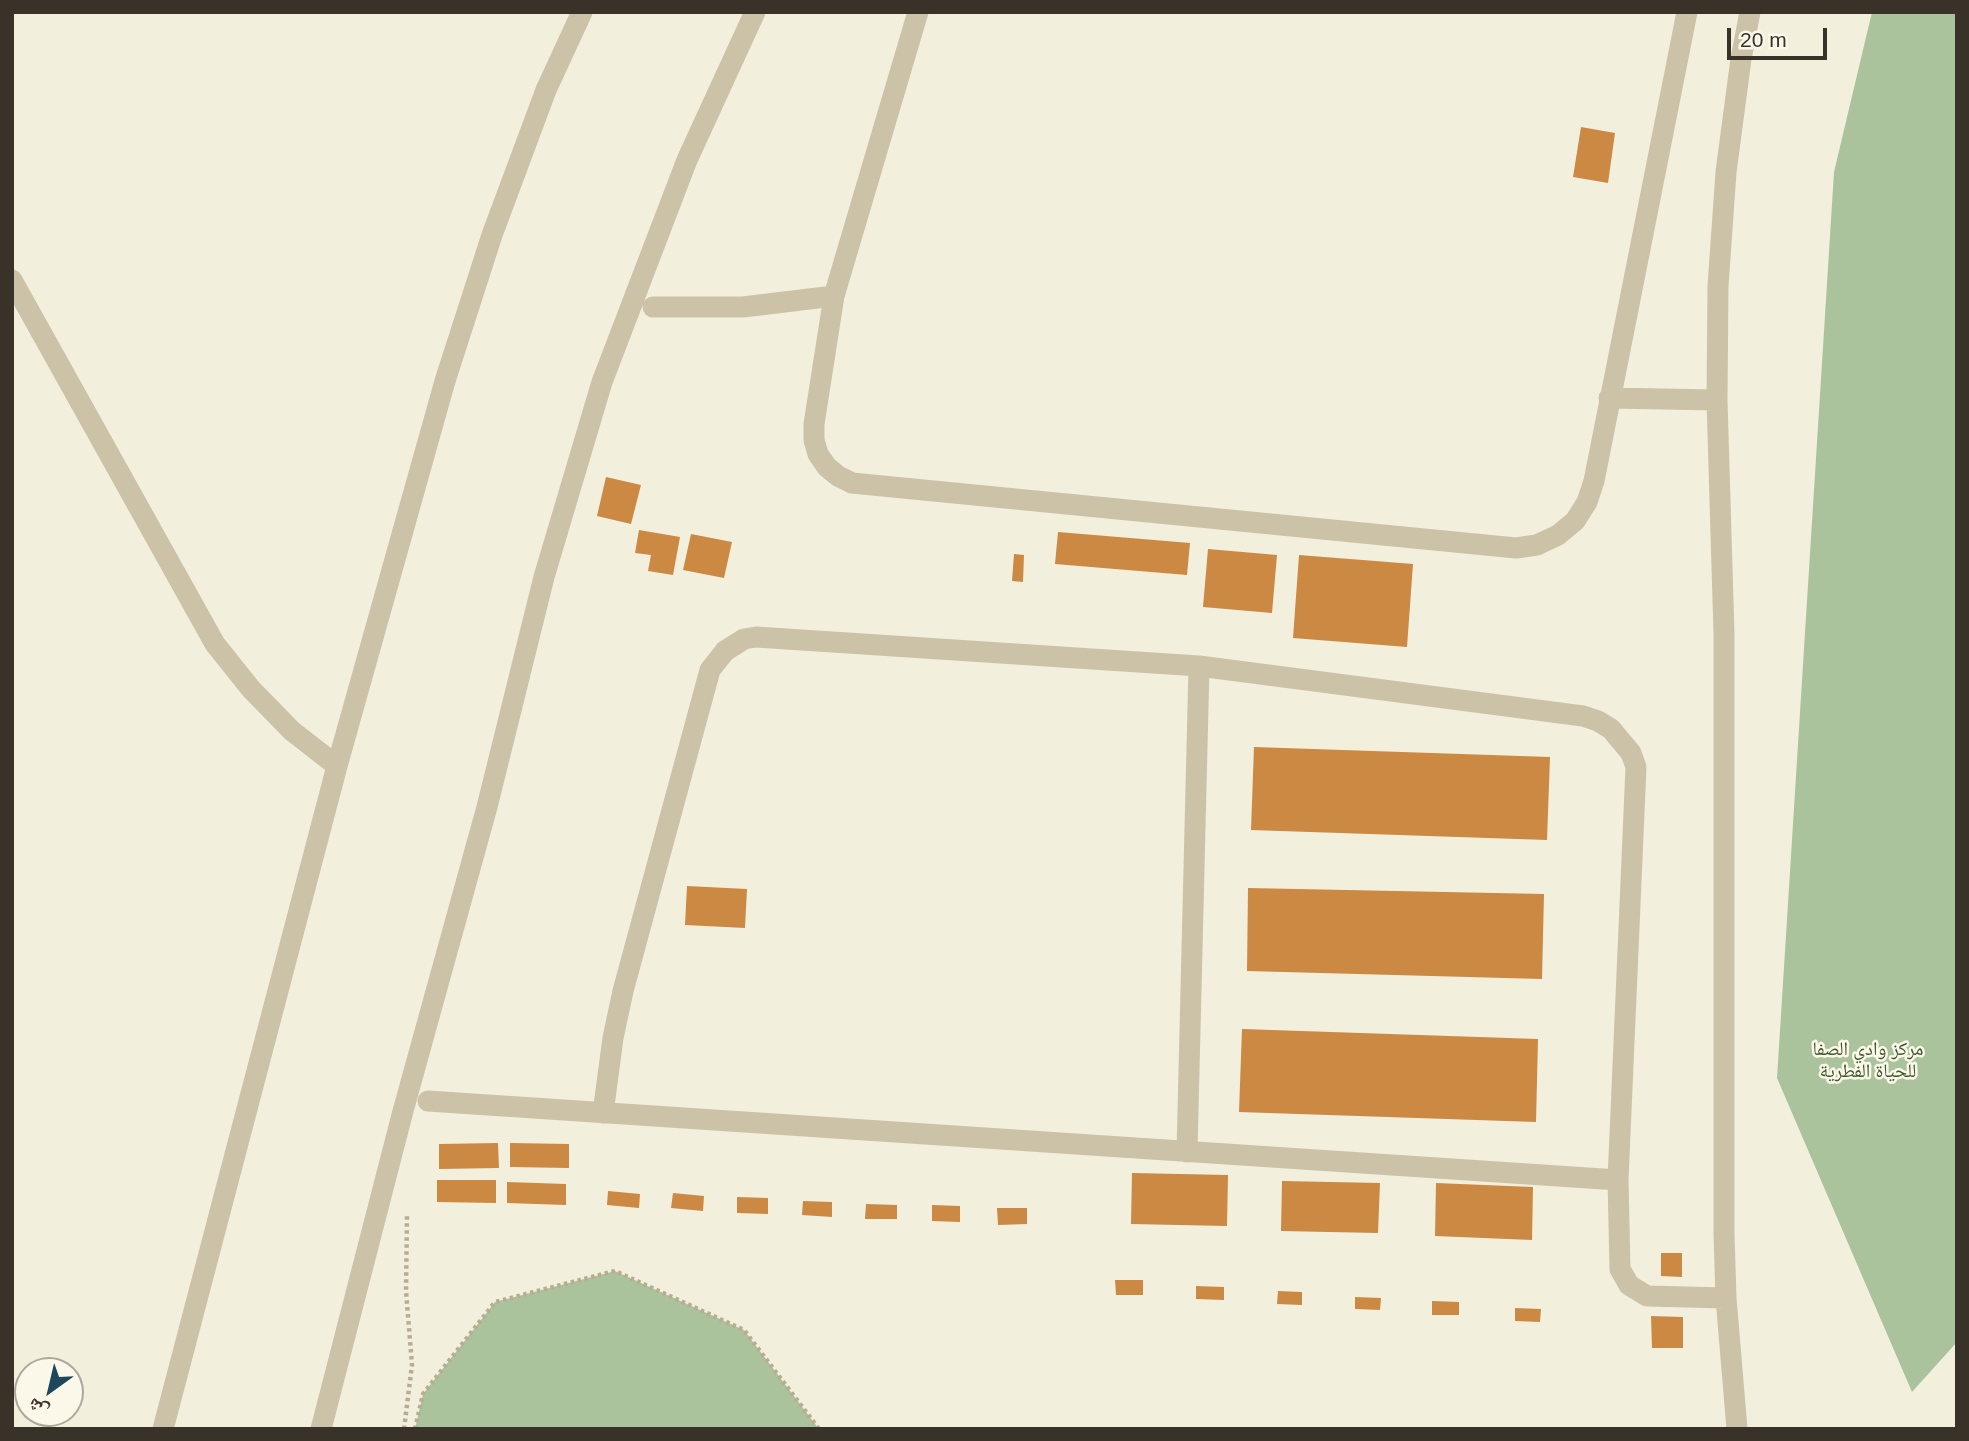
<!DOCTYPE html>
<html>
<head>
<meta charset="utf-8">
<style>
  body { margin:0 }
  #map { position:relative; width:1969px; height:1441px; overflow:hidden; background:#f3efdd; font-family:Arial,"Noto Naskh Arabic",sans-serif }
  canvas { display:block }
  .frame { position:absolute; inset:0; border:14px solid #393228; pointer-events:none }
  .north { position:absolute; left:14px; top:1357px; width:70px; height:70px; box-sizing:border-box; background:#fbf7e9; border:2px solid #ada89c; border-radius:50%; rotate:214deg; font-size:19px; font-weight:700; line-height:28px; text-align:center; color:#393228 }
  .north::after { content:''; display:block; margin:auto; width:24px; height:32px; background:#1c475c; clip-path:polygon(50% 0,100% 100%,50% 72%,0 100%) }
  .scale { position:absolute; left:1727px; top:28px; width:100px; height:32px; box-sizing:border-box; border:4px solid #393228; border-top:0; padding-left:9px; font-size:21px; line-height:24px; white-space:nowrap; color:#393228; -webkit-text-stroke:5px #fbf7e9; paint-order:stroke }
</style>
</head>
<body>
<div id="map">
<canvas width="1969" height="1441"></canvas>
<div class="frame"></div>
<div class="north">ش</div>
<div class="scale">20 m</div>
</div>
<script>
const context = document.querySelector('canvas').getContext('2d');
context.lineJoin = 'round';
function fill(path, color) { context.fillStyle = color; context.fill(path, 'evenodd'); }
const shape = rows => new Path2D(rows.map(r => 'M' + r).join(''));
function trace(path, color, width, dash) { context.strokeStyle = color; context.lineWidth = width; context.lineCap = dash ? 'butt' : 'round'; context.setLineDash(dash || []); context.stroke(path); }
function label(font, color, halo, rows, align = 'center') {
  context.font = font + ' Arial,"Noto Naskh Arabic",sans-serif'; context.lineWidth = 5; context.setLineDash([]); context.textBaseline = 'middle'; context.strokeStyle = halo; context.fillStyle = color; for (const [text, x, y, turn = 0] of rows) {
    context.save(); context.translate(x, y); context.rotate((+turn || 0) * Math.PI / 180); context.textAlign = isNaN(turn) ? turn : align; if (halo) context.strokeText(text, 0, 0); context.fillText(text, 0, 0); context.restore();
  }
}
fill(shape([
  [1872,12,1957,12,1957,1342,1912,1392,1777,1078,1834,172],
  [615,1271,744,1330,819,1429,415,1429,423,1394,495,1302]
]), '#abc39c');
fill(shape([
  [1581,127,1615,133,1608,183,1573,177],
  [606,477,641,485,631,524,597,516],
  [639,530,680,537,673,575,648,571,651,555,635,553],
  [1058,532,1190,543,1187,575,1055,564],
  [691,534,732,542,724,578,683,570],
  [1208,549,1277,555,1272,613,1203,607],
  [1014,554,1024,555,1023,582,1012,581],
  [1299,555,1413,564,1407,647,1293,638],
  [1254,747,1550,757,1547,840,1251,830],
  [687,886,747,889,745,928,685,925],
  [1248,888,1544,894,1542,979,1247,971],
  [1242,1029,1538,1039,1536,1122,1239,1112],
  [498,1143,499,1168,439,1169,439,1144],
  [510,1143,569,1144,569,1168,510,1167],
  [1132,1173,1228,1175,1227,1226,1131,1224],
  [437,1180,496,1180,496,1203,437,1202],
  [1282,1181,1380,1183,1378,1233,1281,1231],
  [507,1182,566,1184,566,1205,507,1203],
  [1436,1183,1533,1187,1532,1240,1435,1236],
  [608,1191,640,1194,639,1208,607,1205],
  [673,1193,704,1196,703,1211,671,1208],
  [737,1197,768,1198,768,1214,737,1213],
  [803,1201,832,1202,832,1217,802,1215],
  [866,1204,897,1205,897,1219,865,1219],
  [932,1205,960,1206,960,1222,932,1221],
  [997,1208,1027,1208,1027,1224,998,1225],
  [1661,1253,1682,1253,1682,1277,1661,1276],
  [1115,1280,1143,1280,1143,1295,1116,1295],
  [1196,1286,1224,1287,1224,1300,1196,1299],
  [1278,1291,1302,1292,1302,1305,1277,1304],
  [1355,1297,1381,1298,1380,1310,1355,1309],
  [1432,1301,1459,1302,1459,1315,1432,1315],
  [1515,1308,1541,1309,1540,1322,1515,1321],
  [1651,1316,1683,1317,1683,1348,1652,1348]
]), '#cb8943');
trace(shape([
  [404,1429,412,1365,406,1291,407,1216],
  [415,1429,423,1394,495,1302,615,1271,744,1330,819,1429]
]), '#b8ad92', 4.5, [3.5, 3.5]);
trace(shape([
  [918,12,834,296,814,424,814,440,818,454,827,467,838,476,852,483,1516,548,1537,545,1558,535,1575,521,1587,502,1594,481,1687,12],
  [12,280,215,644,251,689,292,731,337,766],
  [653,307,743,307,834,296],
  [1609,398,1717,400],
  [428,1101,1618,1180],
  [603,1113,613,1038,623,991,710,670,725,651,744,639,756,637,1199,666,1583,716,1598,721,1611,729,1631,753,1636,767,1618,1180,1620,1269,1629,1285,1647,1296,1726,1298],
  [1187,1152,1199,666],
  [163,1429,337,766,445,381,492,235,546,90,582,12],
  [321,1429,403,1111,487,807,544,577,602,382,687,160,755,12],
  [1737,1429,1726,1298,1724,1234,1724,634,1717,400,1718,286,1726,172,1741,59,1750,12]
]), '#ccc2a8', 21);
label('19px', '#3b582b', '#fbf7e9', [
  ["مركز وادي الصفا",1868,1050],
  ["للحياة الفطرية",1868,1072]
]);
</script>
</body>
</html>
